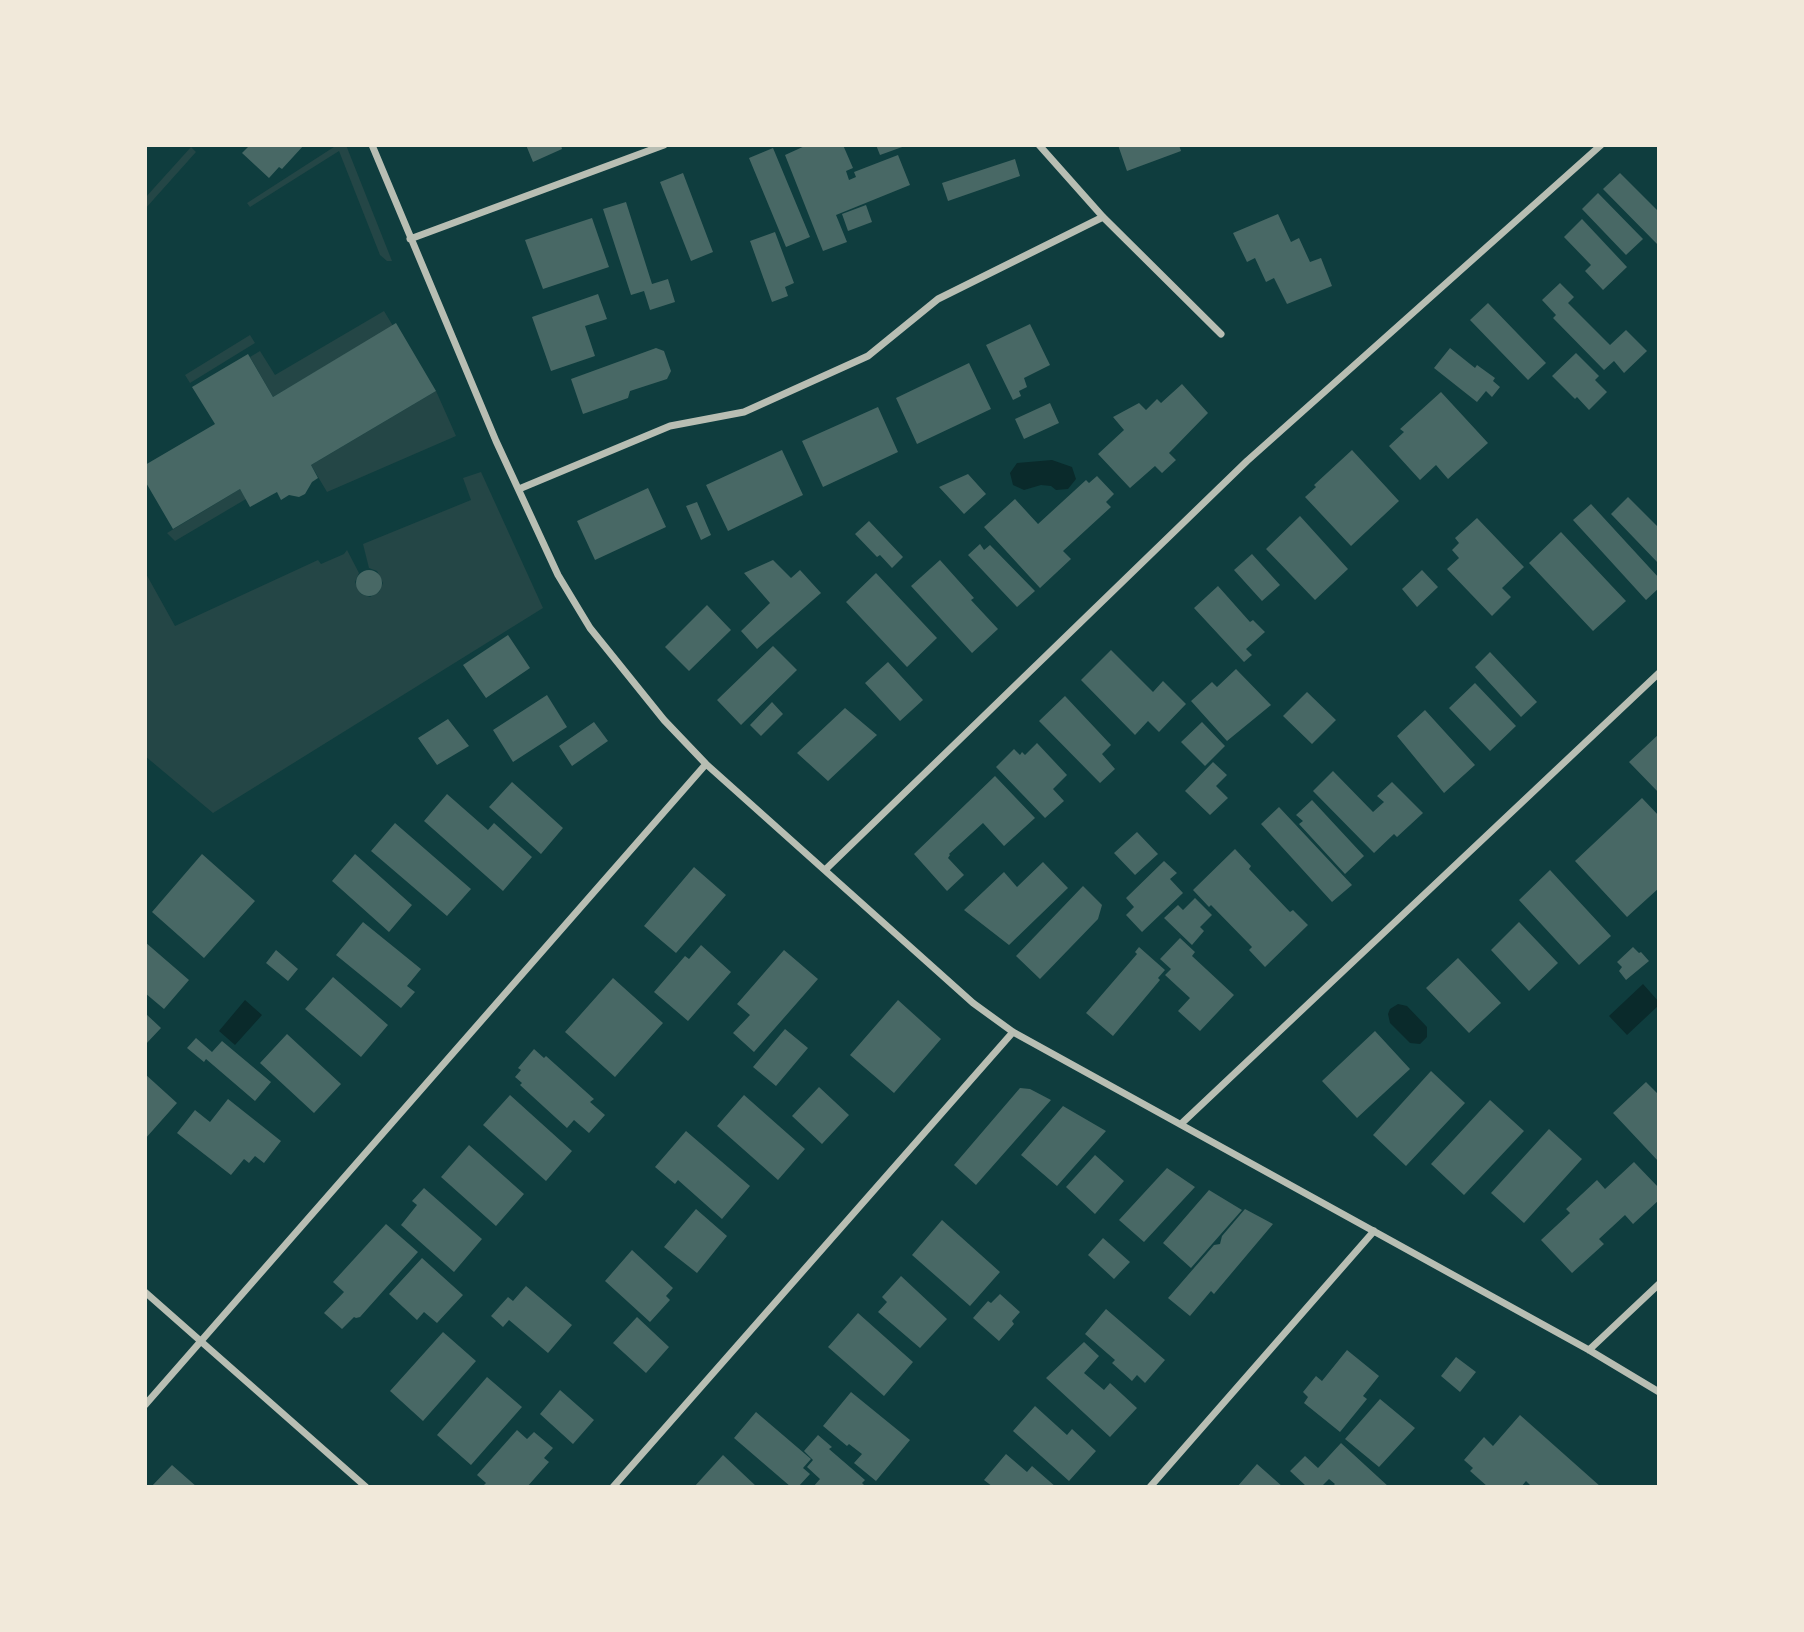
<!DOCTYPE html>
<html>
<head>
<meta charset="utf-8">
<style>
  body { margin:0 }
  #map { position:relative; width:1804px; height:1632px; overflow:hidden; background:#0f3d3e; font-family:"Alegreya Sans",sans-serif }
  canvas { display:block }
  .frame { position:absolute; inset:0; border:147px solid #f1e9da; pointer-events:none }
</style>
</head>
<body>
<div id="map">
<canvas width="1804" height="1632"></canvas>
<div class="frame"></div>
</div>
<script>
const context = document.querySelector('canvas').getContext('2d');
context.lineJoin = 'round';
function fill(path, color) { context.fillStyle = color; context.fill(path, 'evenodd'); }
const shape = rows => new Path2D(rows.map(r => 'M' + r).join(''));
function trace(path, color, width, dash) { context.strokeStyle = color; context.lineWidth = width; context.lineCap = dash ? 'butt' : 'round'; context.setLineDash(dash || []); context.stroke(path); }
fill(shape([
  [337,145,346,145,392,261,387,261,380,255,339,151,250,207,247,203],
  [191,147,196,152,145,209,145,198],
  [384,311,393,326,273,397,250,357,260,351,275,375],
  [250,335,255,343,190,383,185,375],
  [436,391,456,436,327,492,311,465],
  [481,472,543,608,213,813,145,756,145,572,175,626,318,560,321,564,344,554,347,550,359,573,355,582,361,594,370,597,379,592,383,583,377,571,369,568,363,544,471,500,463,478],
  [240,489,246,499,175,541,167,533]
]), '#244646');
fill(shape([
  [1052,460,1072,467,1076,479,1068,489,1056,490,1051,486,1041,485,1024,490,1013,485,1010,473,1017,463],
  [1643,984,1659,1002,1659,1005,1627,1035,1609,1016],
  [245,1000,262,1015,235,1045,219,1031],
  [1398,1004,1407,1006,1427,1027,1427,1037,1420,1044,1410,1043,1390,1023,1388,1014,1390,1009]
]), '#0a2a2b');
fill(shape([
  [250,145,304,145,282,169,279,167,269,178,242,153],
  [526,145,561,145,562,149,533,162],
  [807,145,843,145,853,168,846,171,849,180,856,177,854,172,898,155,910,185,836,215,847,242,823,251,785,155],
  [876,145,905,145,905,146,880,155],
  [1118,145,1179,145,1181,151,1127,171],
  [773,148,810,237,786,247,749,158],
  [1015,159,1020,176,948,201,942,183],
  [683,173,713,252,691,261,660,182],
  [1620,173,1659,212,1659,246,1603,189],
  [1598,193,1643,239,1626,255,1582,209],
  [626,202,652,284,668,279,675,302,650,310,644,291,631,295,603,209],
  [866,205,872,222,848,231,842,214],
  [1278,214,1291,242,1299,238,1310,262,1321,258,1332,286,1287,304,1274,278,1266,282,1255,258,1247,262,1233,233],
  [592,218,609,267,543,289,525,240],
  [1582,219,1627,267,1603,290,1585,271,1591,265,1564,237],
  [775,232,794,283,785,287,788,296,772,302,750,241],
  [1560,283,1574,297,1568,303,1610,345,1626,330,1647,351,1624,373,1614,361,1604,370,1553,318,1556,315,1542,300],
  [598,294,607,319,585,326,595,356,551,371,532,317],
  [1488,303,1546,363,1528,380,1470,320],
  [396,323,436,391,311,465,318,478,312,482,305,494,299,497,289,495,281,500,277,492,250,507,240,489,173,529,145,481,145,465,215,424,192,387,248,354,273,397],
  [1030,324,1050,365,1024,378,1027,387,1019,391,1021,396,1013,400,986,345],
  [656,348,664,351,671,371,667,379,630,391,628,398,583,414,571,379],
  [1450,348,1475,368,1477,365,1495,378,1493,381,1500,387,1492,397,1486,391,1477,402,1434,368],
  [1576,353,1599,376,1595,380,1607,392,1589,410,1577,397,1575,399,1552,376],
  [969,363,991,409,917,444,896,398],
  [1182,384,1208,413,1169,453,1176,460,1162,473,1155,466,1130,488,1098,454,1124,430,1113,417,1139,403,1146,410,1157,399,1161,403],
  [1441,392,1488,443,1448,479,1436,465,1420,480,1389,446,1404,432,1400,429],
  [1050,403,1059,423,1024,439,1015,419],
  [878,407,898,452,823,487,802,441],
  [782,450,803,495,728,531,706,485],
  [1352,450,1399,501,1351,546,1305,497,1316,487,1314,485],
  [968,474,986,494,964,514,939,487],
  [1097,476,1114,494,1106,502,1111,507,1063,551,1071,559,1040,588,984,527,1015,499,1038,524,1086,480,1089,483],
  [648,488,666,527,595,560,577,521],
  [1628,497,1659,528,1659,564,1611,514],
  [697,502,711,535,701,540,686,506],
  [1591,504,1659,578,1659,588,1646,600,1573,520],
  [1300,516,1348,569,1315,600,1266,549],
  [1477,518,1524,567,1502,588,1511,597,1492,616,1447,569,1459,558,1452,550,1459,543,1455,538],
  [869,521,903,557,892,568,880,555,877,557,855,534],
  [1561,532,1626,601,1593,631,1529,563],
  [980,544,984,550,990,545,1035,591,1017,607,968,555],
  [1252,554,1280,585,1262,601,1234,570],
  [773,560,791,578,800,570,821,593,757,649,741,631,770,603,744,573],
  [940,560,974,598,971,600,998,629,972,653,911,586],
  '356 583a13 13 0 1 1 26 0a13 13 0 1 1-26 0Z',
  [1422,570,1438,587,1417,607,1402,589],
  [876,573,937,638,907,667,846,602],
  [1218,586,1250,622,1253,620,1265,632,1246,649,1252,655,1244,662,1194,608],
  [707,605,731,630,689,671,665,647],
  [508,635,530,668,486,698,463,665],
  [773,646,797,670,741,725,717,700],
  [1111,650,1153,692,1163,681,1186,704,1159,732,1148,721,1135,735,1081,680],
  [1490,652,1537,702,1521,717,1475,667],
  [888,662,923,700,900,721,865,683],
  [1236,669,1271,705,1227,741,1191,701,1212,682,1217,687],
  [1475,683,1516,726,1490,751,1449,708],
  [1307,692,1336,720,1312,744,1283,716],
  [547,695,567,727,513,762,493,730],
  [1065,696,1111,745,1102,754,1115,769,1100,783,1039,721],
  [772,702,783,714,761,736,750,725],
  [845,708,877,735,828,781,797,753],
  [1425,710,1475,765,1444,793,1397,736],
  [448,719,469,746,437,765,418,738],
  [594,722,608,741,572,766,559,746],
  [1202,722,1225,746,1205,766,1181,742],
  [1659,734,1659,793,1629,762],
  [1037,743,1067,775,1053,789,1064,801,1045,818,996,767,1014,749,1020,755,1022,752,1025,755],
  [1213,762,1227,775,1216,786,1228,798,1210,815,1185,791],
  [1333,771,1373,812,1384,802,1377,796,1392,782,1423,813,1397,837,1394,834,1374,853,1313,791],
  [995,776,1035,818,1004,846,983,823,949,854,950,855,948,858,964,875,947,891,914,854],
  [512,782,563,828,541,854,489,807],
  [447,794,488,830,494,823,532,857,503,891,424,821],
  [1642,798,1659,816,1659,888,1627,917,1575,861],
  [1312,800,1364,856,1345,874,1299,824,1303,821,1296,815],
  [1279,807,1352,885,1332,902,1261,824],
  [395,823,471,889,447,916,371,851],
  [1137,832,1158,854,1135,875,1114,853],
  [1235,849,1251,866,1249,869,1290,912,1293,910,1308,925,1265,967,1249,950,1252,947,1211,905,1209,907,1193,890],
  [202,854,255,901,204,958,152,912],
  [355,854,412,905,389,932,332,881],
  [1164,861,1177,873,1170,879,1183,893,1142,932,1126,915,1134,907,1126,898],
  [1043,862,1068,888,1009,945,964,910,1004,872,1017,887],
  [694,867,726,895,676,953,644,926],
  [1550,870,1611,936,1579,965,1519,900],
  [1083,886,1102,905,1098,919,1040,979,1016,956],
  [1195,898,1212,915,1200,927,1204,931,1192,945,1164,918,1178,905,1183,910],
  [363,922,421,969,407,986,415,992,401,1008,336,955],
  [1519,922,1558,963,1529,991,1491,950],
  [1180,938,1195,952,1192,956,1234,995,1200,1031,1178,1011,1190,998,1165,975,1171,969,1160,959],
  [145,942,189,980,164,1009,145,993],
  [701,945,731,972,688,1021,654,992,685,956,689,959],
  [1139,947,1165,970,1158,978,1160,980,1113,1036,1086,1013,1137,954,1135,952],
  [1633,947,1639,953,1641,952,1649,961,1626,980,1619,971,1622,967,1617,962],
  [276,950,298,969,288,981,266,963],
  [784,950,818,979,754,1052,733,1033,750,1015,737,1004],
  [1458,958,1501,1003,1469,1033,1426,988],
  [333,977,388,1025,361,1057,305,1009],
  [613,978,663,1023,615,1077,565,1032],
  [898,1000,941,1039,894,1093,850,1055],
  [145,1013,161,1028,145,1045],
  [785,1029,808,1048,776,1086,753,1067],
  [1375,1031,1410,1069,1357,1118,1322,1081],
  [287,1034,341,1084,314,1113,260,1063],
  [196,1038,212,1052,222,1041,271,1082,255,1101,206,1059,204,1062,187,1048],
  [534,1049,544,1058,546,1056,594,1099,590,1102,605,1115,589,1133,574,1120,567,1128,520,1085,522,1083,515,1077,521,1070,518,1068],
  [1431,1071,1465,1103,1406,1166,1373,1135],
  [145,1074,177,1103,145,1139],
  [1646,1082,1659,1095,1659,1162,1613,1113],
  [819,1087,849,1115,822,1144,792,1116],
  [1020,1088,1030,1089,1051,1100,976,1185,954,1165],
  [510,1095,572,1151,546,1181,483,1125],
  [744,1095,805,1149,778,1180,717,1126],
  [228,1099,281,1141,264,1163,255,1156,249,1163,244,1159,231,1175,177,1133,195,1110,210,1122],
  [1490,1100,1524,1131,1464,1195,1431,1164],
  [1063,1106,1106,1131,1057,1186,1021,1155],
  [1549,1129,1582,1159,1524,1223,1491,1193],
  [686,1131,750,1186,722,1219,678,1180,675,1184,655,1167],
  [469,1145,524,1194,496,1226,441,1177],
  [1095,1155,1124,1181,1095,1214,1066,1187],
  [1634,1162,1659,1188,1659,1200,1633,1224,1625,1215,1599,1239,1604,1244,1572,1273,1541,1240,1570,1213,1566,1209,1597,1180,1605,1189],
  [1167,1168,1195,1187,1144,1242,1119,1220],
  [424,1188,482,1239,454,1272,401,1225,417,1205,412,1201],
  [1209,1190,1242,1210,1191,1268,1163,1243],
  [696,1209,727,1236,697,1273,664,1247],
  [1245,1209,1273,1224,1214,1294,1211,1291,1190,1316,1168,1298,1214,1245,1220,1244,1222,1236],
  [942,1220,1000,1272,970,1306,912,1255],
  [386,1224,418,1252,360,1317,356,1318,354,1317,342,1329,324,1313,344,1292,333,1282],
  [1103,1238,1130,1262,1114,1279,1088,1255],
  [632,1250,673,1288,666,1296,670,1300,650,1322,605,1281],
  [422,1258,463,1295,437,1323,424,1312,417,1320,389,1294],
  [901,1276,947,1319,920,1348,878,1312,887,1302,882,1297],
  [526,1286,572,1325,548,1353,509,1320,503,1327,491,1316,508,1297,513,1301],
  [1000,1294,1020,1312,1012,1321,1014,1324,999,1341,973,1318,988,1301,991,1303],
  [1106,1309,1165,1360,1145,1383,1137,1375,1132,1381,1112,1363,1115,1360,1085,1334],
  [858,1313,913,1362,884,1396,828,1347],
  [637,1317,669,1347,646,1373,613,1343],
  [443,1332,476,1361,423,1421,390,1391],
  [1084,1342,1099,1356,1084,1373,1104,1390,1110,1383,1137,1408,1110,1437,1046,1378],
  [1347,1350,1379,1376,1363,1396,1367,1399,1340,1432,1304,1403,1308,1397,1303,1392,1316,1376,1322,1381],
  [1456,1357,1476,1372,1460,1392,1441,1376],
  [487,1377,522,1407,471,1465,437,1435],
  [560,1390,594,1420,573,1444,540,1414],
  [851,1392,910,1440,876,1481,854,1463,862,1454,849,1444,847,1446,823,1426],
  [1380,1399,1415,1428,1379,1467,1345,1439],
  [1035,1406,1067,1435,1072,1429,1096,1451,1069,1481,1013,1431],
  [756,1412,811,1459,803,1468,810,1474,798,1487,791,1487,734,1438],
  [1520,1415,1601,1487,1532,1487,1526,1481,1521,1487,1488,1487,1470,1471,1473,1468,1464,1460,1484,1437,1493,1446],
  [517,1430,527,1439,534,1432,553,1448,544,1458,549,1462,527,1487,482,1487,486,1483,477,1475],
  [818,1435,832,1447,829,1449,865,1480,862,1483,866,1487,813,1487,820,1479,807,1467,813,1460,804,1451],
  [1341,1443,1389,1487,1332,1487,1335,1484,1329,1479,1321,1487,1307,1487,1290,1471,1305,1456,1318,1468],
  [1006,1454,1027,1472,1032,1466,1056,1487,993,1487,984,1480],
  [723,1455,757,1487,694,1487],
  [1257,1464,1283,1487,1237,1487],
  [172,1465,197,1487,151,1487]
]), '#486865');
trace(shape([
  [372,145,496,441,558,575,590,628,664,720,706,764,973,1003,1013,1032,1589,1350,1659,1392],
  [1039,145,1103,217,1221,334],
  [410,239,664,145],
  [519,489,670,426,744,412,868,356,938,299,1103,217],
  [825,870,1247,461,1601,145],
  [1181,1124,1659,673],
  [145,1292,366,1487],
  [1589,1350,1659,1284],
  [145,1405,706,764],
  [613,1487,1013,1032],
  [1150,1487,1374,1231]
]), '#b8beb3', 7);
</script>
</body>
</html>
